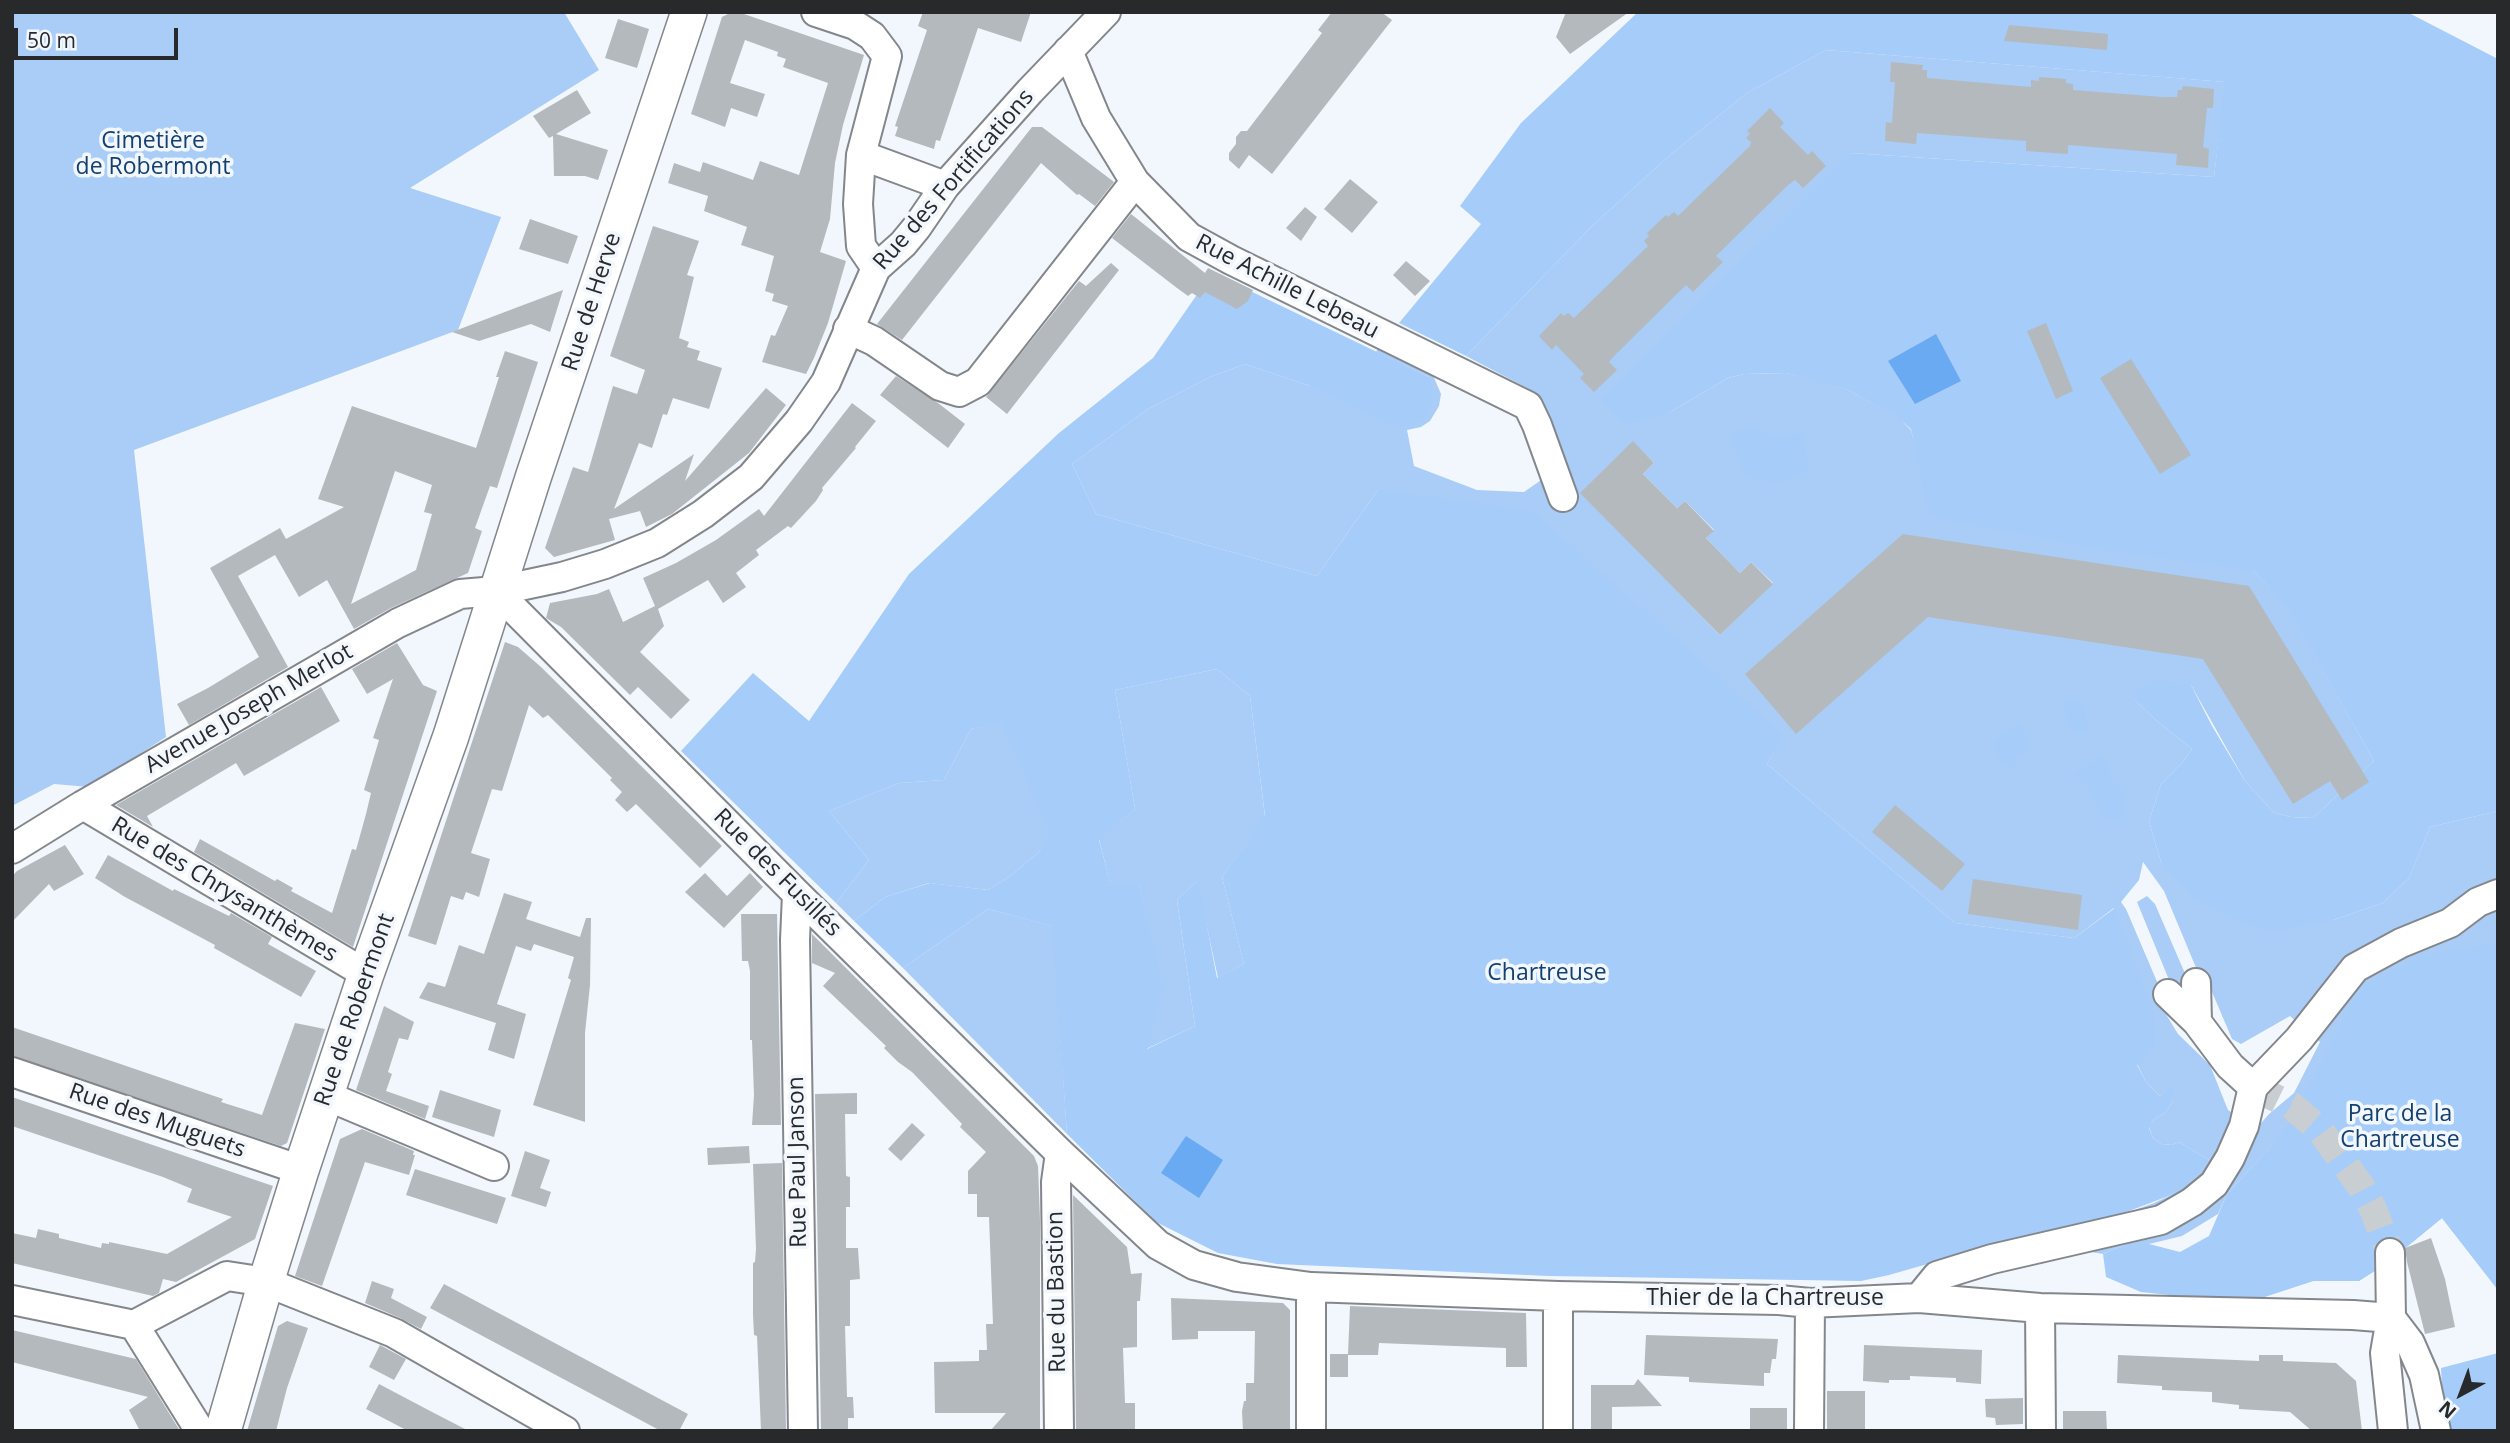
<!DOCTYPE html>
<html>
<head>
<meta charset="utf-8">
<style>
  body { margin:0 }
  #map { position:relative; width:2510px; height:1443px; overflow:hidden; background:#f2f7fd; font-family:"Open Sans",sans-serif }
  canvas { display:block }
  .frame { position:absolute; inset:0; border:14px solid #27292b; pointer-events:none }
  .north { position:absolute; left:2426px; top:1359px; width:70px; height:70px; -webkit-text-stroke:5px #f2f7fd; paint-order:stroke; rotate:221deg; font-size:19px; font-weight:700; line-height:28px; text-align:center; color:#27292b }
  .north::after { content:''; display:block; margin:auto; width:24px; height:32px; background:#27292b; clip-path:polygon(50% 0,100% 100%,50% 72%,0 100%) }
  .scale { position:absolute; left:14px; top:28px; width:164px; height:32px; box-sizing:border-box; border:4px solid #27292b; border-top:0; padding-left:9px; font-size:21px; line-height:24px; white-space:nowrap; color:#27292b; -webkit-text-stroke:5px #f2f7fd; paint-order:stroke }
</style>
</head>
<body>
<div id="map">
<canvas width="2510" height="1443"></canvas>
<div class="frame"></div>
<div class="north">N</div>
<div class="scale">50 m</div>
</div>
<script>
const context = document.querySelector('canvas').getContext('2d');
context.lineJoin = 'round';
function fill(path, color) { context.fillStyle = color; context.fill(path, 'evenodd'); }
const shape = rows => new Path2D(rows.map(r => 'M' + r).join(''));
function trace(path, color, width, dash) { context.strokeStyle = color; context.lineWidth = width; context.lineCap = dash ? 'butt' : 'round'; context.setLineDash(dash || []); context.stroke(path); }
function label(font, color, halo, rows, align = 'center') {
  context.font = font + ' "Open Sans",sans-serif'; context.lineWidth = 7; context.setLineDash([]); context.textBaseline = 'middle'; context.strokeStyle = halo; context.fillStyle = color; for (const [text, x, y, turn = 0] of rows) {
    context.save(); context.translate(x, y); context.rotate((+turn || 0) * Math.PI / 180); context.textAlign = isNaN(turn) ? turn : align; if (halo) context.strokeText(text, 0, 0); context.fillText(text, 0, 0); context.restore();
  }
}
fill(shape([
  [12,12,564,12,599,70,410,188,501,217,458,330,134,450,166,737,89,787,54,784,12,806],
  [1826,50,2226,82,2214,177,1851,153,1668,413,1728,378,1744,374,1787,373,1826,383,1848,390,1898,417,1911,430,1918,457,2254,571,2287,606,2374,761,2313,818,2290,817,2273,812,2245,781,2191,685,2135,700,2157,721,2192,749,2182,763,2161,784,2149,821,2161,862,2333,920,2383,903,2409,878,2430,827,2498,811,2498,1290,2442,1218,2387,1263,2359,1281,2313,1281,2246,1303,2278,1139,2227,1194,2218,1214,2182,1236,2149,1244,2126,1244,2103,1254,2015,1239,2082,1229,2154,1203,2171,1195,2209,1160,2179,1142,2172,1145,2161,1144,2153,1138,2149,1127,2153,1120,2166,1112,2173,1100,2173,1085,2160,1096,2146,1082,2137,1064,2114,908,2074,938,1955,923,1767,764,1783,735,1378,490,1317,576,1096,514,1072,464,1148,409,1210,377,1245,364,1310,386,1429,377,1376,352,1378,348,1432,373,1441,394,1439,406,1430,421,1421,427,1407,430,1414,466,1477,490,1524,492,1564,464,1529,389,1466,356,1592,226,1670,155,1747,93],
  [1633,442,1654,463,1643,474,1677,508,1685,501,1714,530,1706,538,1740,573,1751,562,1773,583,1720,635,1581,493],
  [2143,862,2164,891,2202,982,2207,980,2232,1039,2241,1044,2290,1016,2320,1042,2294,1093,2269,1114,2256,1129,2228,1110,2210,1065,2178,1034,2158,1001,2164,998,2126,909,2121,902,2139,880],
  [1217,669,1250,696,1265,817,1222,877,1244,964,1218,978,1197,881,1177,900,1195,1026,1146,1049,1162,989,1139,884,1111,887,1099,839,1135,809,1115,690],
  [1001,721,1051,834,1038,853,1009,877,988,890,929,883,885,897,854,921,836,903,869,860,829,811,899,783,944,780,971,729],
  [2147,896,2155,904,2190,985,2174,992,2137,902],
  [988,909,1053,926,1067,1134,903,968]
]), '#a9cdf6');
fill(shape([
  [1638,12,2407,12,2498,59,2498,811,2430,827,2409,878,2383,903,2333,920,2268,932,2237,920,2196,898,2161,862,2149,821,2161,784,2182,763,2192,749,2157,721,2135,700,2137,689,2159,680,2191,685,2212,726,2245,781,2273,812,2290,817,2313,818,2374,761,2287,607,2254,571,2104,550,1930,517,1911,429,1897,417,1848,390,1787,373,1744,374,1728,378,1668,413,1627,425,1601,400,1851,153,2214,177,2225,82,1826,50,1747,93,1670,155,1592,226,1466,356,1399,323,1481,224,1460,206,1521,123],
  [1217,275,1429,377,1433,401,1426,416,1412,428,1389,424,1310,386,1245,364,1210,377,1148,409,1072,464,1096,514,1317,576,1378,490,1531,510,1784,735,1767,764,1955,923,2074,938,2115,908,2153,1010,2154,1045,2137,1065,2146,1082,2160,1096,2173,1084,2173,1100,2166,1112,2153,1120,2149,1128,2153,1138,2161,1144,2172,1145,2179,1142,2209,1160,2193,1178,2171,1195,2082,1229,2015,1239,1889,1275,1861,1281,1549,1276,1277,1264,1218,1253,1156,1222,1067,1134,1052,926,988,909,903,968,854,921,885,897,930,883,988,890,1009,877,1038,853,1050,834,1001,722,971,729,944,780,899,783,829,811,869,860,836,903,681,751,753,673,809,721,909,574,1059,433,1153,358,1196,296],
  [1217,669,1250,696,1265,816,1222,877,1244,964,1217,978,1198,880,1177,900,1195,1026,1147,1049,1163,989,1139,883,1111,886,1099,840,1135,809,1115,690],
  [1750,426,1773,436,1803,434,1808,471,1774,484,1744,475,1730,433],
  [2077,698,2085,713,2088,731,2074,733,2062,705],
  [2024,725,2028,749,2014,759,2018,771,2000,760,1993,744,2005,732],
  [2104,756,2112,780,2124,792,2124,818,2105,821,2089,788,2073,773],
  [2498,942,2498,1290,2442,1218,2387,1263,2359,1281,2313,1281,2246,1303,2141,1292,2106,1277,2103,1254,2126,1244,2149,1244,2180,1252,2209,1236,2227,1194,2274,1143,2291,1121,2349,1009,2367,984,2423,956],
  [2498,1353,2498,1431,2444,1431,2441,1368]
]), '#a6ccf9');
fill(shape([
  [1936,334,1961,381,1915,404,1888,361],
  [1186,1136,1223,1160,1199,1198,1161,1173]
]), '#6aaaf3');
fill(shape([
  [732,12,738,12,864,55,843,125,835,163,830,219,820,252,846,261,828,323,814,358,806,374,762,362,771,335,775,336,788,306,772,301,774,294,765,291,774,256,741,245,747,227,704,211,708,196,668,183,674,163,700,172,703,162,753,180,760,161,799,175,828,83,783,67,786,59,777,56,778,52,745,40,730,83,765,94,757,117,731,108,725,127,691,114,722,17],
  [923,12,1031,12,1021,42,978,28,940,141,936,140,934,149,895,136,898,127,895,126,927,30,918,26],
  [1332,12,1381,12,1392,20,1272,174,1249,155,1239,169,1229,160,1229,153,1236,144,1236,137,1241,131,1247,131,1322,33,1318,30],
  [1566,12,1629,12,1570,54,1556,37],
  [618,19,649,29,637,68,605,58],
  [2009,25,2108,34,2107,50,2004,41],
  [1891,62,1923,65,1922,70,1927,70,1927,78,2031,87,2031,80,2039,81,2039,77,2066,79,2066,83,2073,84,2073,90,2162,97,2177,97,2178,90,2182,90,2183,86,2214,89,2213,108,2207,108,2203,147,2209,149,2208,168,2176,165,2177,154,2068,145,2068,154,2026,151,2026,141,1917,133,1916,144,1885,141,1886,122,1892,123,1895,82,1890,82],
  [577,90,591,113,556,134,608,150,598,180,585,176,554,176,553,136,549,138,533,116],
  [1770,108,1784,123,1780,127,1808,155,1812,151,1826,166,1803,188,1795,180,1788,185,1716,256,1723,262,1693,292,1686,285,1614,356,1609,362,1617,370,1594,392,1580,378,1584,374,1556,345,1552,350,1539,336,1561,313,1564,316,1568,313,1574,318,1648,246,1644,241,1649,236,1647,233,1666,215,1668,217,1674,212,1678,216,1750,146,1751,142,1746,138,1750,134,1747,131],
  [1032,127,1042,127,1114,182,1095,206,1079,194,1077,195,1041,163,902,340,877,324],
  [1350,179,1378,202,1352,233,1324,209],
  [1305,207,1317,217,1301,241,1286,228],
  [1131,214,1205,273,1208,268,1253,290,1248,301,1237,309,1205,292,1200,298,1192,293,1188,296,1177,288,1112,238],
  [530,219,578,236,568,264,519,249],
  [653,226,699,241,687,275,694,277,679,338,689,342,687,347,700,351,697,360,722,368,709,409,673,398,667,415,663,414,652,448,639,443,614,509,694,454,685,481,766,388,786,405,749,453,672,514,646,527,640,511,609,519,615,540,554,557,545,548,573,467,588,472,613,386,637,394,645,370,610,356],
  [1406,261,1430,281,1415,296,1393,275],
  [1111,263,1119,270,1007,414,986,397,1079,281,1086,286],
  [563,290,550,332,531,324,479,341,452,332],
  [2046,323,2073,391,2056,399,2027,331],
  [505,351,538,362,497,488,490,486,475,528,482,531,468,573,391,608,354,629,327,580,299,597,275,555,238,576,288,667,189,725,177,704,208,688,259,657,210,568,280,528,286,539,344,507,318,499,352,406,476,448,499,377,496,377],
  [395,471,432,485,424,512,432,514,416,570,351,604],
  [2131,359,2191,455,2160,474,2100,378],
  [896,376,938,403,965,424,948,448,880,395],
  [852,403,876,421,855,447,856,448,822,488,823,490,816,501,791,528,788,526,756,550,759,555,736,573,746,587,723,603,708,580,658,609,664,626,640,652,690,700,671,719,638,687,630,695,561,627,546,618,550,603,597,594,609,589,623,622,655,606,643,578,676,563,716,540,759,509,764,516],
  [1633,441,1654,463,1643,474,1677,508,1685,501,1714,531,1706,538,1740,573,1751,562,1773,584,1720,635,1580,493],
  [1903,534,2249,586,2369,782,2342,800,2330,781,2293,804,2203,659,1928,617,1796,734,1745,674],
  [505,642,518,647,541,667,722,846,700,868,636,804,627,812,615,800,622,792,610,780,612,778,548,715,543,718,529,705,502,791,492,789,471,853,490,859,479,897,466,892,463,900,451,896,436,945,408,936],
  [397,643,423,685,437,691,353,947,194,852,200,839,275,881,277,879,293,888,291,891,332,913,352,849,356,850,366,814,371,793,364,790,379,740,373,738,393,679,367,694,352,669],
  [321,687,340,721,244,776,236,763,147,816,153,827,116,805],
  [1895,805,1965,864,1942,891,1872,832],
  [65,845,84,874,54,891,49,884,12,922,12,876,17,871],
  [108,855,173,891,174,889,229,916,231,913,272,937,268,944,316,971,301,997,214,948,215,945,125,897,95,878],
  [705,873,727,896,750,873,763,887,724,928,685,892],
  [1973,879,2082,895,2078,930,1968,914],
  [504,893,532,902,526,919,580,937,586,918,591,918,590,985,585,1033,585,1122,533,1105,571,980,568,978,574,957,534,944,531,951,516,946,497,1004,526,1014,514,1059,488,1050,496,1023,419,998,428,982,445,987,459,945,484,954],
  [741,914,777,914,781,1125,752,1125,754,1095,752,1040,750,1040,750,971,748,961,742,961],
  [812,934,1034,1156,1038,1166,1040,1220,1040,1431,990,1431,1006,1413,935,1413,934,1362,979,1361,979,1350,987,1350,986,1324,993,1324,989,1217,977,1217,977,1194,968,1194,968,1171,986,1152,960,1127,962,1124,912,1072,898,1062,884,1048,886,1046,823,986,835,973,812,963],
  [384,1006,414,1022,408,1040,399,1038,388,1072,392,1074,386,1091,429,1106,425,1119,356,1090],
  [295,1023,325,1029,287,1143,281,1146,12,1056,12,1027,223,1099,221,1102,262,1115],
  [440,1090,501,1110,494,1137,432,1117],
  [857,1093,857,1114,845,1114,846,1176,850,1177,850,1207,846,1207,846,1248,858,1248,860,1279,850,1280,850,1326,845,1326,847,1397,853,1397,854,1418,848,1418,848,1431,821,1431,815,1094],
  [12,1097,273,1186,255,1239,176,1282,163,1279,159,1293,153,1296,12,1263,12,1233,36,1238,38,1229,59,1234,59,1238,101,1248,102,1243,109,1244,109,1242,167,1254,232,1217,187,1202,192,1189,163,1177,12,1126],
  [912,1123,925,1135,901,1161,888,1149],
  [362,1129,414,1151,413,1155,415,1155,409,1175,365,1162,322,1286,295,1276,340,1139],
  [749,1146,750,1163,708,1165,707,1148],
  [525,1151,550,1160,540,1188,551,1192,546,1207,511,1196],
  [782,1163,786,1431,761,1431,757,1336,754,1335,753,1314,753,1263,755,1262,756,1249,753,1164],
  [415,1169,506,1198,497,1224,406,1195],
  [1073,1195,1127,1247,1131,1274,1142,1273,1140,1301,1137,1301,1137,1347,1123,1348,1125,1403,1135,1403,1135,1431,1076,1431],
  [2431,1238,2445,1279,2455,1327,2425,1334,2407,1262,2405,1248],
  [372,1281,394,1289,391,1298,427,1317,421,1329,400,1318,365,1303],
  [444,1284,688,1414,679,1431,661,1431,430,1308],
  [1171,1298,1283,1303,1290,1310,1290,1431,1243,1431,1242,1411,1244,1401,1246,1401,1246,1383,1254,1383,1255,1331,1198,1331,1198,1339,1172,1340],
  [1350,1306,1526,1313,1527,1367,1506,1367,1506,1348,1379,1343,1378,1355,1348,1355,1348,1377,1330,1377,1330,1354,1348,1354],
  [287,1321,308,1328,287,1388,276,1431,247,1431,278,1326],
  [12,1330,136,1359,180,1431,140,1431,129,1410,148,1397,12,1362],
  [1646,1335,1778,1339,1776,1359,1772,1359,1770,1373,1764,1373,1764,1386,1689,1382,1689,1377,1644,1375],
  [380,1345,406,1359,394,1380,369,1367],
  [1864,1345,1982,1350,1981,1384,1956,1382,1956,1378,1910,1376,1910,1380,1889,1380,1889,1383,1863,1381],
  [2118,1355,2259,1361,2259,1355,2283,1355,2283,1361,2336,1363,2356,1381,2362,1431,2312,1431,2290,1412,2239,1409,2239,1405,2212,1402,2212,1392,2162,1390,2162,1386,2117,1383],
  [1638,1379,1662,1406,1612,1407,1612,1431,1591,1431,1591,1385,1634,1385],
  [379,1384,434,1413,469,1431,408,1431,366,1409],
  [1827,1391,1865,1391,1865,1431,1827,1431],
  [2023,1398,2023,1424,1996,1425,1995,1418,1986,1417,1985,1399],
  [1750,1408,1787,1408,1787,1431,1750,1431],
  [2063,1411,2106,1411,2107,1431,2063,1431]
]), '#b4b9be');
trace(shape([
  [2253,1087,2292,1106,2320,1130,2362,1188,2373,1209,2390,1253]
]), '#c9ced3', 28, [28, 14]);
const minor = shape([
  [816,12,855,25,872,36,887,56,861,155,858,204,861,246,876,268],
  [1068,51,1096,118,1135,182,1189,237,1231,260,1528,406,1537,425,1563,497],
  [861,155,945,186],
  [848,329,874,341,940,386,959,392,978,382,1135,182],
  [496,591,797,894,1060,1153,1158,1245,1194,1265,1237,1277,1311,1287,1558,1296,1779,1300,1810,1303,1919,1298,2040,1308,2353,1315,2391,1318,2410,1343,2424,1375,2436,1431],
  [83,805,366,974],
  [12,849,83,805,398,623,460,594,496,591,562,577,605,564,657,543,703,514,751,477,799,421,826,382,876,268,903,244,917,227,945,186,1030,91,1106,12],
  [797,894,795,940,803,1431],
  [2168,994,2197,1022],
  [12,1072,301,1170],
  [2253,1087,2299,1039,2355,968,2401,943,2450,923,2478,902,2498,894],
  [327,1096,494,1166],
  [2390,1253,2391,1318,2385,1353,2393,1431],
  [1558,1296,1558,1431],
  [1919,1298,1937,1276,1992,1259,2161,1220,2192,1202,2214,1184,2230,1158,2244,1126,2253,1087,2230,1066,2197,1022,2196,983],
  [12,1300,134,1325,227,1276,266,1282,394,1333,565,1431],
  [2040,1308,2041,1431],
  [134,1325,200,1431],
  [1059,1431,1056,1182,1060,1153],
  [1311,1431,1311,1287],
  [1809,1431,1810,1303]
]);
const major = shape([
  [223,1431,266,1282,301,1170,366,974,451,736,533,478,689,12]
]);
trace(minor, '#83878c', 32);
trace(major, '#83878c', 38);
trace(minor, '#fff', 28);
trace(major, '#fff', 35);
label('23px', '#14406f', '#f2f7fd', [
  ["Cimetière",153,141],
  ["de Robermont",153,167],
  ["Chartreuse",1547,973],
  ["Parc de la",2400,1114],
  ["Chartreuse",2400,1140]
]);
label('23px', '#27292b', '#f2f7fd', [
  ["Rue des Fortifications",954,180,-49],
  ["Rue Achille Lebeau",1287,287,27],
  ["Rue de Herve",592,302,-72],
  ["Avenue Joseph Merlot",249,709,-30],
  ["Rue des Fusillés",777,873,45],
  ["Rue des Chrysanthèmes",224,890,31],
  ["Rue de Robermont",355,1010,-71],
  ["Rue des Muguets",157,1121,19],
  ["Rue Paul Janson",798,1162,-91],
  ["Rue du Bastion",1057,1292,-91],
  ["Thier de la Chartreuse",1765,1298]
]);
</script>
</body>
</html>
